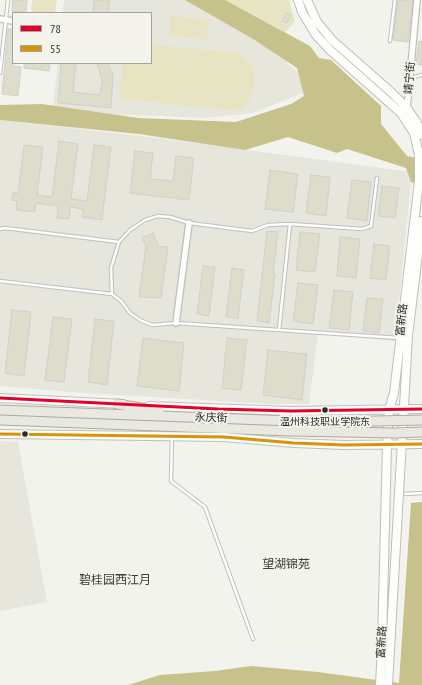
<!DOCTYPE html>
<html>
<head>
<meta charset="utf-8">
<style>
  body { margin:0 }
  #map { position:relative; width:422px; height:685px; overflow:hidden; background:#f3f3ee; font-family:"PT Sans Narrow",sans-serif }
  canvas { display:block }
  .legend { position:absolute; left:12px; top:12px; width:140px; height:52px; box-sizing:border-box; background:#f4f4ed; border:1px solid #a3a39d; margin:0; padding:5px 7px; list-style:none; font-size:12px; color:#292926 }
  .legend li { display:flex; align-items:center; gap:8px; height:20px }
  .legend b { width:20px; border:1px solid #a3a39d }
</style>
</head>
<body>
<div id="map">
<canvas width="422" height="685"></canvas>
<ul class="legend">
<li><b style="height:5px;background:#e4002b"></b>78</li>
<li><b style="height:5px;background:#d89306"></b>55</li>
</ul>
</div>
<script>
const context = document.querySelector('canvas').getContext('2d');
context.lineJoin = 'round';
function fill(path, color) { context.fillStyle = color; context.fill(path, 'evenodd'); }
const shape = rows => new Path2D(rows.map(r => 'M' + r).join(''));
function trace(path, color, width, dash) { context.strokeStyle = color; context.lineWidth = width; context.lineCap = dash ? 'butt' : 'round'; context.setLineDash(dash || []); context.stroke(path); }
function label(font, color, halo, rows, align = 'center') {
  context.font = font + ' "PT Sans Narrow","Noto Sans SC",sans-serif'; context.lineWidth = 4; context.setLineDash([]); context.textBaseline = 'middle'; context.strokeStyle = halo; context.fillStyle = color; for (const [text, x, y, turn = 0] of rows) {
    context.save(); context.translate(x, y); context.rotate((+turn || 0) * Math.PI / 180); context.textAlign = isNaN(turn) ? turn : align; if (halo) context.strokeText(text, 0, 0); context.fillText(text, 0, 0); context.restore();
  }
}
fill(shape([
  [64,0,188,0,276,53,302,76,303,93,253,113,205,118,109,114,53,107,58,63,151,63,151,13,63,13],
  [0,120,158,138,412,172,395,341,318,333,309,404,271,404,83,393,0,386],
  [0,441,18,442,47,602,0,611]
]), '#e7e6dc');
fill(shape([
  [32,0,57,0,55,13,31,12],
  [225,0,289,0,295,22,285,32],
  [171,16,209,20,207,40,169,36],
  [151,45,233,52,241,55,250,63,255,73,255,82,249,101,243,107,236,111,119,99,123,63,151,63]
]), '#e7e4c4');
fill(shape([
  [185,0,225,0,310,46,319,58,331,60,381,106,381,124,407,156,422,159,422,186,411,182,406,168,347,149,337,153,288,137,245,150,139,134,0,120,0,105,42,104,138,118,236,122,291,104,304,96,297,68,253,39],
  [422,502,422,685,128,685,160,675,215,671,251,666,318,672,399,683,411,503]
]), '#c7c18b');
const building = shape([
  [13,0,27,0,26,13,12,11,13,0],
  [94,0,110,0,108,13,93,13,94,0],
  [398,0,413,0,408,42,393,40,398,0],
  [286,13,291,15,287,23,282,21,286,13],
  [8,29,13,29,13,66,21,67,18,96,2,94,8,29],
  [419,41,422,42,422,65,416,64,419,41],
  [24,63,50,63,49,71,24,68,24,63],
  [61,63,76,63,73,92,100,95,102,80,97,63,108,63,113,75,111,108,58,103,61,63],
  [59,141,78,144,71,199,87,201,94,145,111,147,102,220,82,217,83,209,70,207,69,219,57,218,58,206,36,203,35,212,16,210,17,201,12,200,13,192,18,193,24,145,43,147,37,195,52,197,59,141],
  [135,151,153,153,150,179,173,181,176,156,194,158,189,200,130,193,135,151],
  [270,170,298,174,293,212,265,209,270,170],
  [311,175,330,177,326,216,306,213,311,175],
  [352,180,371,182,367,221,347,218,352,180],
  [382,186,399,188,395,218,378,216,382,186],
  [267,231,278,232,273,274,275,274,269,323,257,321,267,231],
  [300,232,320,234,315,272,296,270,300,232],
  [153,233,159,246,168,247,161,298,139,297,146,246,142,238,153,233],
  [340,237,360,239,356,278,337,276,340,237],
  [374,244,390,246,386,280,370,278,374,244],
  [203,266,215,267,209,316,197,314,203,266],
  [232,268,244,270,238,318,226,317,232,268],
  [298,283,318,285,313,324,293,321,298,283],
  [334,290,353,292,349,330,329,328,334,290],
  [367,298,383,299,379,333,363,331,367,298],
  [12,310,31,312,24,376,5,373,12,310],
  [53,317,72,319,64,382,45,380,53,317],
  [95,319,114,321,107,385,88,382,95,319],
  [143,338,184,343,179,391,137,386,143,338],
  [227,338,247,340,241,390,222,388,227,338],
  [268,350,307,354,302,400,263,395,268,350]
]);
fill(building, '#dedccb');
trace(building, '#d0d0cc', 1);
const lane = shape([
  [390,41,395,0],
  [0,73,8,0],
  [411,78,422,75],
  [290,224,268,225,252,231,189,223,170,217,158,216,145,220,130,230,119,242,111,268,112,294,121,301,130,313,140,320,152,325,176,323,279,330,290,224,362,229,371,226,377,178],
  [0,229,5,228,119,242],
  [0,281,112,294],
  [279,330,399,338],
  [172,437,171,481,205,507,253,639],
  [405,494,422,493]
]);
const street = shape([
  [0,19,13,21],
  [407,108,417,0],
  [176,323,189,223]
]);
const secondary = shape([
  [298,0,302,12,316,35,330,50,401,113,414,133,419,155,419,181,394,393,389,410,387,445,382,644,380,685],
  [307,0,317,22,332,40,392,93,407,108,417,123,422,135],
  [0,398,123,404],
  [149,406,291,411,422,409],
  [0,434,224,437,294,443,344,445,422,444],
  [388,685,408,336,422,221]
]);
const primary = shape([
  [117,404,159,411],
  [0,410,292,421],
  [0,420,291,431]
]);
trace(lane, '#bebebb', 4.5);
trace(street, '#bebebb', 8);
trace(secondary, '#bebebb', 10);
trace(primary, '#adab9e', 11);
trace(lane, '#fdfdfc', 2.5);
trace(street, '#fdfdfc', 5.5);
trace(secondary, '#fdfdfc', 8);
trace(primary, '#e9e8e1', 9);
const primaryBridge = shape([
  [292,421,329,422,422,420],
  [291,431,395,433,422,432]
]);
trace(primaryBridge, '#adab9e', 11, []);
trace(primaryBridge, '#e9e8e1', 9);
trace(shape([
  [0,398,218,409,291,411,422,409]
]), '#e4002b', 3);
trace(shape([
  [0,434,224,437,294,443,344,445,422,444]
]), '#d89306', 3);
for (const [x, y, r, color] of [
  [325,410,3.5,"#292926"],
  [25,434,3.5,"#292926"]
]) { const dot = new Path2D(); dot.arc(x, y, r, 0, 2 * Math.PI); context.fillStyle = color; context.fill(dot); trace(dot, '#f4f4ed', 1.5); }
label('10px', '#292926', '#f4f4ed', [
  ["温州科技职业学院东",325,422]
]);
label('11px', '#292926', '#f4f4ed', [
  ["靖宁街",410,78,-85],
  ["富新路",402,320,-84],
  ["永庆街",211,418,2],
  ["富新路",382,642,-87]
]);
label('12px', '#3f3e39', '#f4f4ed', [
  ["望湖锦苑",286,565],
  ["碧桂园西江月",115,581]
]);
</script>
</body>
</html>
